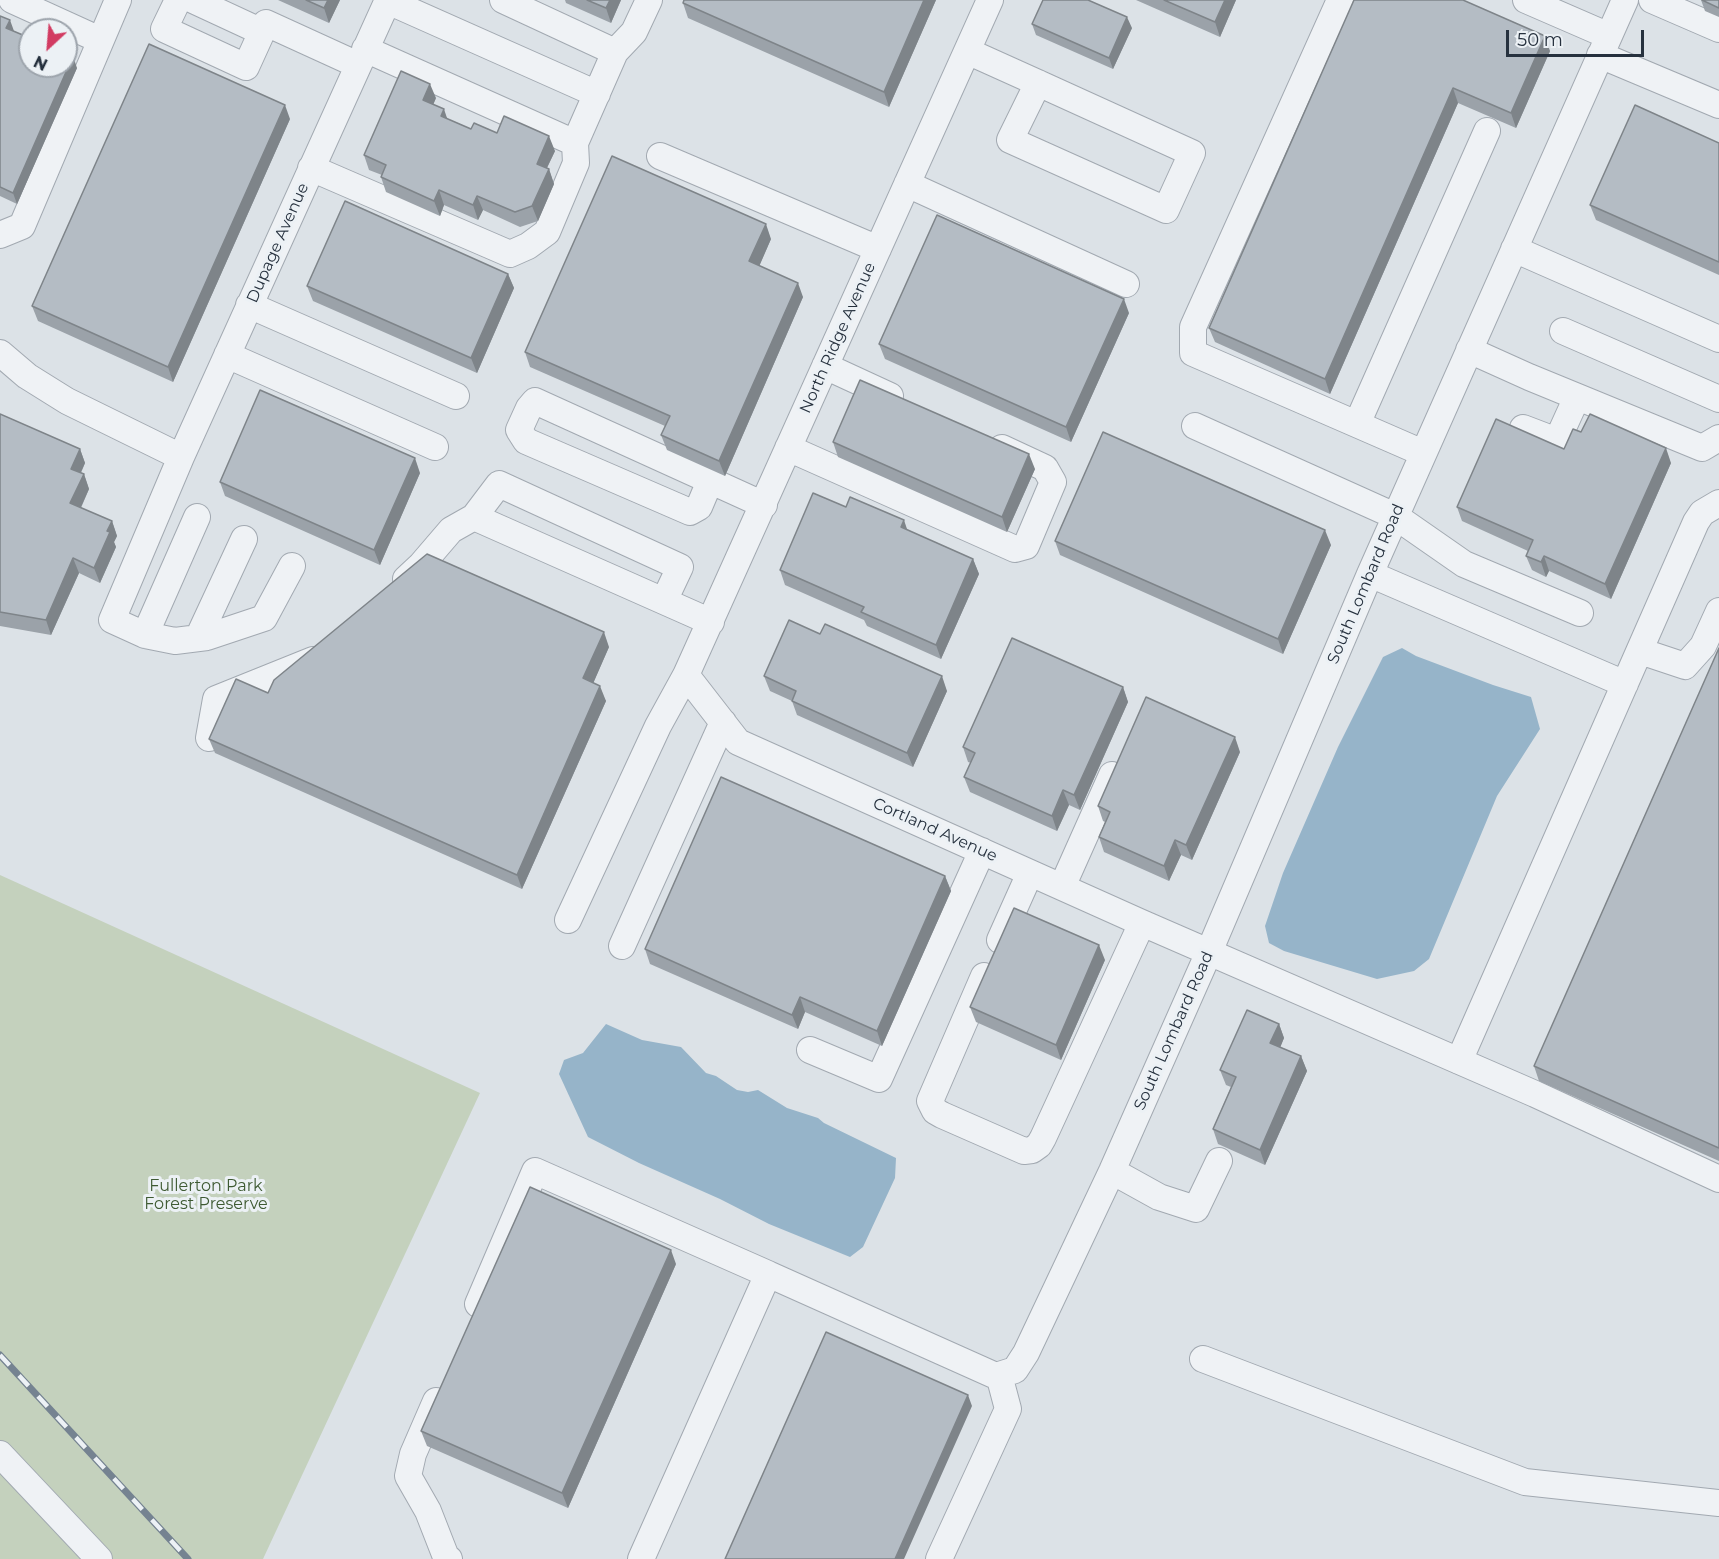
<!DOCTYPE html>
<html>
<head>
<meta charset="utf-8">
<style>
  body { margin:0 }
  #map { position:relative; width:1719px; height:1559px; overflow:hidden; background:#dce2e7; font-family:Montserrat,sans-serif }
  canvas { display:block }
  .north { position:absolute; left:18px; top:18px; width:60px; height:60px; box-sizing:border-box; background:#ecf1f5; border:2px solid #9da4ac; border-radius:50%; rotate:206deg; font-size:16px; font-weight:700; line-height:24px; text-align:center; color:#26313e }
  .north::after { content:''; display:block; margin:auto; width:21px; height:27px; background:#d23b62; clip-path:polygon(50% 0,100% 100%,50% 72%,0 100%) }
  .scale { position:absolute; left:1506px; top:30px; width:138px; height:27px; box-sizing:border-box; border:3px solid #26313e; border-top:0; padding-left:8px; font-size:18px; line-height:21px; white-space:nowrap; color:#26313e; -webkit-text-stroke:4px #ecf1f5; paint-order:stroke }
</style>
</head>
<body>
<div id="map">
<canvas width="1719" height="1559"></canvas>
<div class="north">N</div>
<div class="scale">50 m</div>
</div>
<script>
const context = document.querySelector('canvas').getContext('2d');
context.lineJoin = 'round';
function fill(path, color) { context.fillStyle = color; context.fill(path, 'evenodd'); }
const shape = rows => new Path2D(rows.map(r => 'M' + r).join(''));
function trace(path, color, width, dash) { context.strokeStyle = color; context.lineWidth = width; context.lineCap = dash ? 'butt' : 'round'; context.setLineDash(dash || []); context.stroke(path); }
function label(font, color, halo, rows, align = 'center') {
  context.font = font + ' Montserrat,sans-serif'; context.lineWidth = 6; context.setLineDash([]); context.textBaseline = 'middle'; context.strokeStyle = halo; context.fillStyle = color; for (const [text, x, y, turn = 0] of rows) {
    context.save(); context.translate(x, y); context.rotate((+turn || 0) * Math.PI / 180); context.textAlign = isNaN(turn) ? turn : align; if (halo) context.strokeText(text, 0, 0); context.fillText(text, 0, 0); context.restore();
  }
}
fill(shape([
  [0,875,480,1093,263,1559,0,1559]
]), '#c4d1bd');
fill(shape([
  [1402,648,1416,656,1493,685,1531,697,1540,729,1497,796,1429,959,1414,971,1377,979,1284,951,1269,943,1265,926,1283,873,1338,747,1383,657],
  [606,1024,642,1040,681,1047,706,1073,716,1076,737,1090,748,1092,758,1090,787,1108,818,1118,824,1123,896,1158,895,1178,863,1247,850,1257,769,1224,720,1199,639,1163,588,1137,559,1074,564,1060,583,1053]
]), '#96b4c9');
const minor = shape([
  [12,0,100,40],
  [178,0,164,29,246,67,266,23,358,65],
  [193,0,262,32],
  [503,0,615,52],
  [1340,0,1193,327,1193,353,1423,453],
  [1526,0,1609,36],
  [1652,0,1719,29],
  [388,1,597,94],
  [365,49,575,143],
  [967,51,1038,83,1192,153,1166,210,1010,140,1038,83],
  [1600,55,1719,105],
  [660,156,878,249],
  [311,168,510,254,528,246,547,232,576,163,575,143,615,52,634,32,649,0],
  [907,184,1126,284],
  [0,235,22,226,118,0],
  [1514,249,1719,339],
  [249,305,456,396],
  [1563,331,1719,399],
  [1469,350,1529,377,1702,448,1719,438],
  [0,353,27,376,67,401,181,457],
  [227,355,435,447],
  [825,366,890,396],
  [1357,424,1487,131],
  [1195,426,1395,516,1464,564,1580,613],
  [1523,428,1557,441,1577,397],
  [788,448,1015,549,1026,546,1053,482,1045,468,1002,448],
  [710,481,699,507,690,512,526,441,519,430,529,408,535,401,764,505],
  [474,517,711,622],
  [292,566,264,618,207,637,175,641,145,635,112,620,181,457,388,0],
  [1370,574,1625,684],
  [406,579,421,565,451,530,474,517,499,484,680,567,664,601],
  [145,635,197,517],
  [198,638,244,539],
  [1640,651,1685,666,1703,646,1719,611],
  [686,675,738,742,1142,923,1535,1094,1719,1179],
  [209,738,216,699,313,660],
  [1062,887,1112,775],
  [568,920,658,726,686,675,990,0],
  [1000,940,1030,873],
  [622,946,723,722],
  [984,976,930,1101,935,1111,942,1115,1024,1151,1032,1150,1039,1145,1043,1138,1142,923],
  [810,1050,879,1079,982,851],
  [1459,1061,1696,522,1702,513,1719,503],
  [1112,1171,1159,1197,1196,1209,1219,1161],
  [478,1304,535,1171,768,1274],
  [1203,1359,1525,1482,1719,1503],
  [436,1401,413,1454,408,1476,428,1511,446,1557,449,1559],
  [0,1454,99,1559],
  [641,1559,768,1274,996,1376,1015,1370,1026,1353,1112,1171,1209,952,1370,574,1625,0],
  [939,1559,1008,1409,999,1375]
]);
trace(minor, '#a2a9b1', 28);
trace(minor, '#eff2f5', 26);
const rail = shape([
  [0,1355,188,1559]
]);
trace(rail, '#758391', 7);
trace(rail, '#ecf1f5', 4.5, [14]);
fill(shape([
  [278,0,340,0,329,23],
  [565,0,621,0,611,23,566,3],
  [936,0,889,107,688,18,683,3],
  [1136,0,1236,0,1220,37],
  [1354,0,1550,51,1516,128,1458,103,1330,394,1215,342,1209,328],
  [1701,0,1719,0,1719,17,1705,11],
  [0,17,14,31,77,68,17,204,0,196],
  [1032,24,1132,28,1113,69,1036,35],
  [436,98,433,104,448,119,471,129,497,133,555,151,547,168,549,169,554,184,538,221,520,227,483,210,478,220,444,205,440,216,386,192,381,177,382,175,369,170,364,155],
  [290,119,173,382,38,321,32,306],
  [1719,143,1719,275,1596,220,1590,205],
  [771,239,759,266,803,297,725,476,667,450,661,435,665,426,530,367,525,352],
  [508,274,514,288,477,373,313,301,307,286],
  [1129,313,1071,442,885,359,879,344],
  [0,414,80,449,85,463,81,473,84,474,89,489,81,508,112,521,117,536,114,542,116,547,100,583,79,573,51,635,0,626],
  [1581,432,1671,463,1611,599,1549,571,1546,577,1532,570,1526,556,1528,551,1462,521,1457,507,1564,449],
  [833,442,1035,469,1007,532,838,457],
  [420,473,380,565,225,496,220,482],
  [846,507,907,530,973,559,979,574,941,659,867,626,864,620,785,585,780,570],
  [1055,541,1331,545,1283,654,1060,555],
  [820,634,947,691,913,767,797,715,792,701,770,691,764,676],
  [609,647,593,683,606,701,522,889,215,753,209,739,268,693],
  [1719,648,1719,1161,1539,1081,1534,1066],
  [1123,687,1128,702,1080,810,1069,805,1057,831,970,792,964,777,971,763,968,762,963,747],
  [1240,752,1192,860,1181,855,1169,881,1104,852,1099,837,1105,822,1103,821,1098,806],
  [945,876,951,891,882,1046,805,1012,798,1029,650,964,645,949],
  [1105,960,1061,1060,976,1022,970,1007],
  [1279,1024,1284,1038,1280,1047,1301,1056,1307,1071,1265,1165,1218,1144,1213,1129,1231,1087,1226,1085,1220,1070],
  [676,1264,568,1508,427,1446,421,1431]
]), '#9ba2a9');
fill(shape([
  [328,0,340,0,329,23,324,8],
  [610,0,621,0,611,23,606,8],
  [924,0,936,0,889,107,884,92],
  [1225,0,1236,0,1220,37,1215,22],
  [1127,17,1132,28,1113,69,1109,58],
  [10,20,14,31,6,28],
  [1545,36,1550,51,1516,128,1511,113],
  [73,56,77,68,17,204,13,193],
  [430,84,436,98,429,115,423,100],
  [1453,88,1458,103,1330,394,1325,379],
  [285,105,290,119,173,382,168,367],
  [444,109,449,124,441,116],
  [549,136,555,151,542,178,537,164],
  [549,169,554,184,538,221,532,206],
  [439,190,444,205,440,216,434,201],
  [477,196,483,210,478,220,473,205],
  [766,224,771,239,755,276,749,261],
  [508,274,514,288,477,373,471,358],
  [798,283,803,297,725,476,719,461],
  [1124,299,1129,313,1071,442,1066,427],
  [1666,448,1671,463,1611,599,1605,584],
  [80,449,85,463,76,483,71,469],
  [1029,454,1035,469,1007,532,1002,517],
  [415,458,420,473,380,565,374,550],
  [84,474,89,489,76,518,70,503],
  [904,520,909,535,901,527],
  [112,521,117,536,114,542,116,547,100,583,94,568,107,531],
  [1325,530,1331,545,1283,654,1278,639],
  [1544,556,1549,571,1546,577,1541,562],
  [73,558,79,573,51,635,46,620],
  [973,559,979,574,941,659,936,645],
  [604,632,609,647,589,693,583,678],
  [942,676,947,691,913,767,907,753],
  [600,686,606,701,522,889,517,875],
  [1123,687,1128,702,1080,810,1074,795],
  [1235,737,1240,752,1192,860,1186,845],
  [1063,790,1069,805,1057,831,1052,816],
  [1175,840,1181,855,1169,881,1164,866],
  [945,876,951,891,882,1046,877,1031],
  [1099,945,1105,960,1061,1060,1056,1045],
  [800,997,805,1012,798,1029,792,1015],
  [1279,1024,1284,1038,1276,1058,1270,1043],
  [1301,1056,1307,1071,1265,1165,1260,1150],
  [671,1250,676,1264,568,1508,562,1493],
  [968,1395,972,1406,904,1559,895,1559]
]), '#7e8489');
const building = shape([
  [306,0,328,0,324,8,306,0],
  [587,0,610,0,606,8,587,0],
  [684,0,924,0,884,92,683,3,684,0],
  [1043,0,1088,0,1127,17,1109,58,1032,24,1043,0],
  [1164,0,1225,0,1215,22,1164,0],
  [1354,0,1463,0,1545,36,1511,113,1453,88,1325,379,1209,328,1354,0],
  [1702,0,1719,0,1719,8,1702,0],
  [0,16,10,20,6,28,30,38,30,66,66,66,66,53,73,56,13,193,0,187,0,16],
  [149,44,285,105,168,367,32,306,149,44],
  [401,71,430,84,423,100,444,109,441,116,471,129,474,123,497,133,504,116,549,136,537,164,549,169,532,206,515,212,477,196,473,205,439,190,434,201,381,177,386,165,364,155,401,71],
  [1635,105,1719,143,1719,262,1590,205,1635,105],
  [612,156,766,224,749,261,798,283,719,461,661,435,670,416,525,352,612,156],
  [345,201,508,274,471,358,307,286,345,201],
  [937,215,1124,299,1066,427,879,344,937,215],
  [860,380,1029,454,1002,517,833,442,860,380],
  [260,390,415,458,374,550,220,482,260,390],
  [0,414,80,449,71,469,84,474,70,503,112,521,107,531,110,532,94,568,73,558,46,620,0,612,0,414],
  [1590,414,1666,448,1605,584,1544,556,1541,562,1526,556,1533,540,1457,507,1496,419,1564,449,1573,429,1581,432,1590,414],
  [1103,432,1325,530,1278,639,1055,541,1103,432],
  [813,493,846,507,850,497,904,520,901,527,973,559,936,645,861,612,864,607,780,570,813,493],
  [427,554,604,632,583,678,600,686,517,875,209,739,236,679,268,693,274,680,427,554],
  [789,620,820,634,825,624,942,676,907,753,792,701,796,691,764,676,789,620],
  [1012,638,1123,687,1074,795,1063,790,1052,816,964,777,975,753,963,747,1012,638],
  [1719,648,1719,1148,1534,1066,1719,648],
  [1146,697,1235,737,1186,845,1175,840,1164,866,1099,837,1110,812,1098,806,1146,697],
  [721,777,945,876,877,1031,800,997,792,1015,645,949,721,777],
  [1014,908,1099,945,1056,1045,970,1007,1014,908],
  [1247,1010,1279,1024,1270,1043,1301,1056,1260,1150,1213,1129,1236,1077,1220,1070,1247,1010],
  [530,1187,671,1250,562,1493,421,1431,530,1187],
  [826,1332,968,1395,895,1559,725,1559,826,1332]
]);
fill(building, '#b4bcc4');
trace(building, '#7e8489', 1.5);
label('16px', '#26313e', '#ecf1f5', [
  ["Dupage Avenue",278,243,-66],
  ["North Ridge Avenue",838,338,-66],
  ["South Lombard Road",1366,584,-67],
  ["Cortland Avenue",935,830,24],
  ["South Lombard Road",1174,1031,-66]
]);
label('16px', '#3e5a32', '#ecf1f5', [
  ["Fullerton Park",206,1186],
  ["Forest Preserve",206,1204]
]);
</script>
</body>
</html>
